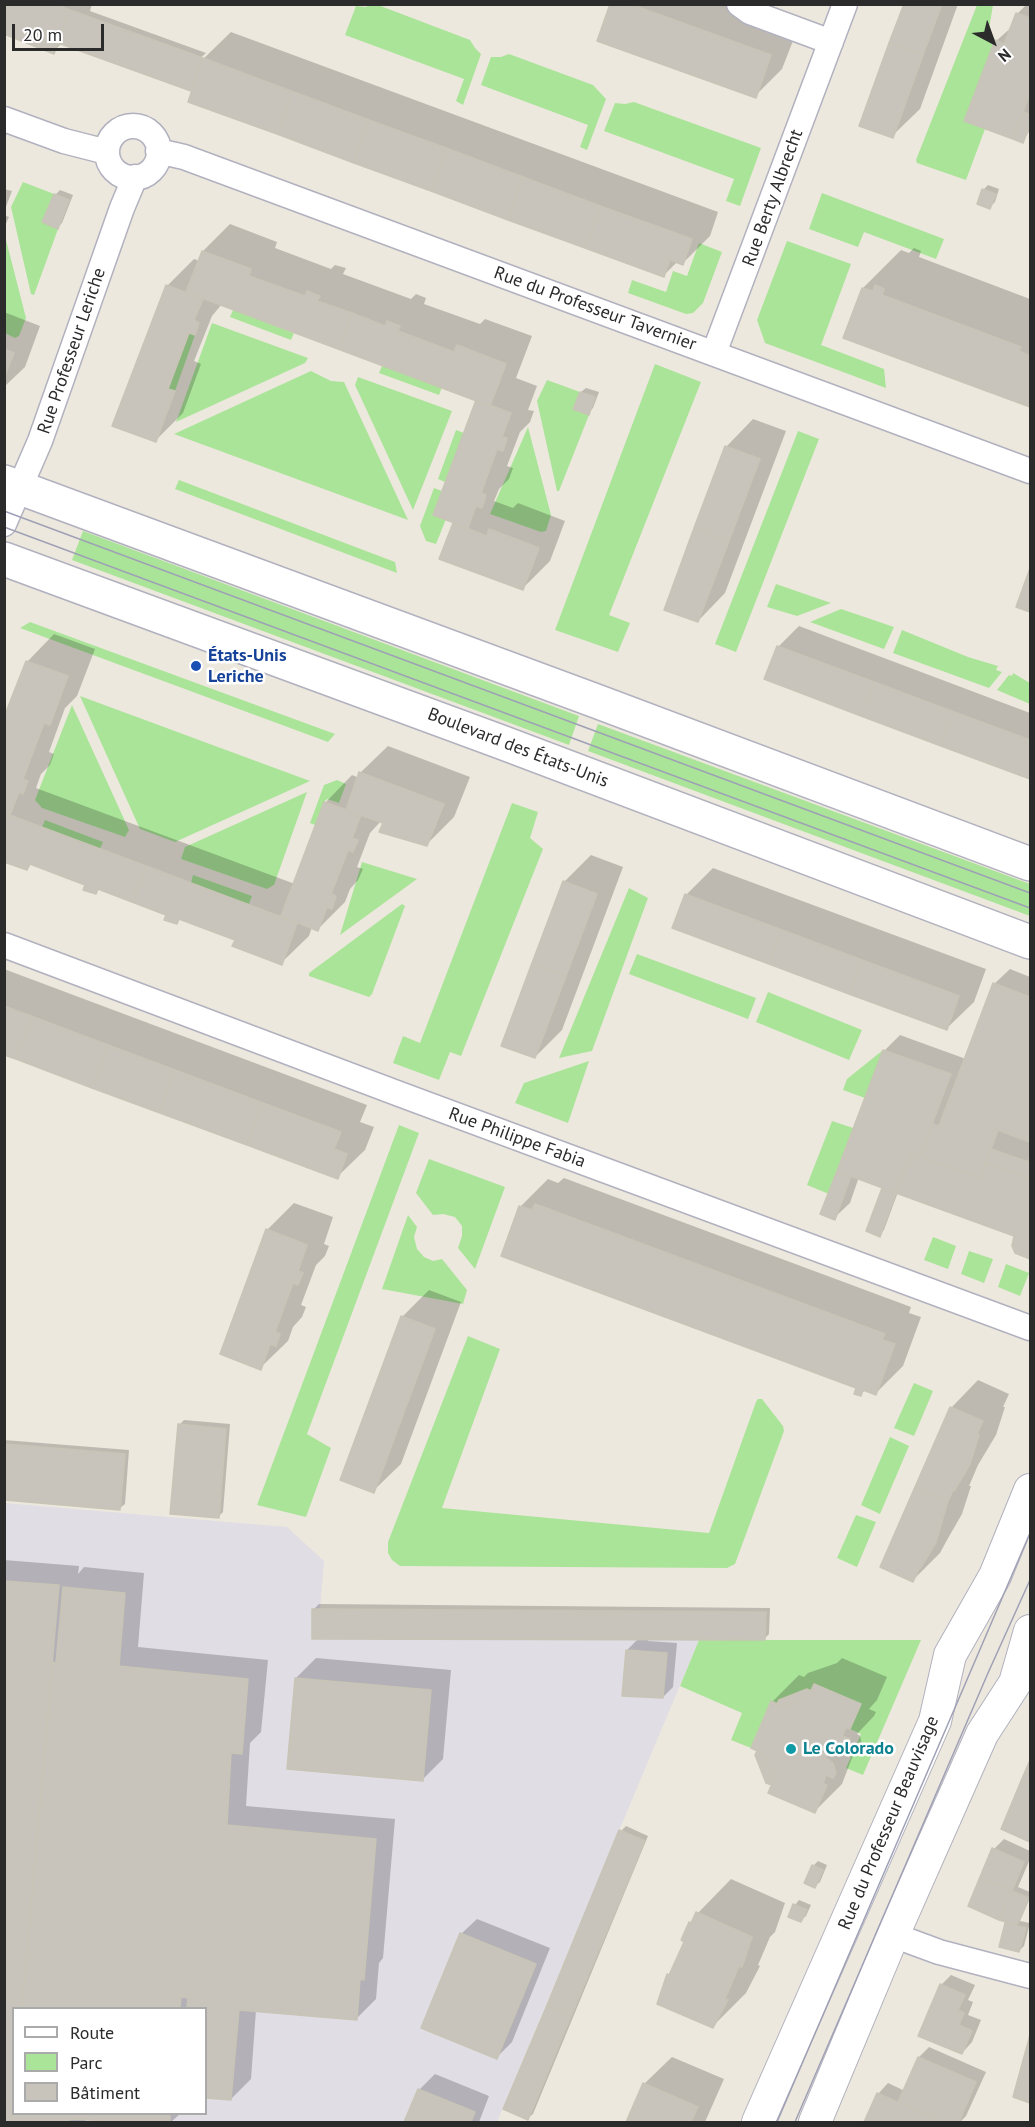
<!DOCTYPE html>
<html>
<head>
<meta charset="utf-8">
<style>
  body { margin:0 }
  #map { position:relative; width:1035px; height:2127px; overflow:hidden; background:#ede8dd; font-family:"PT Sans",sans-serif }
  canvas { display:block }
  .frame { position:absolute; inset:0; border:6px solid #2b2b2b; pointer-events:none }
  .legend { position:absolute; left:12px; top:2007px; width:195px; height:108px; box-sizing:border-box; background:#fff; border:2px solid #aaa; margin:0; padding:8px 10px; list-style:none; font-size:18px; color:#2b2b2b }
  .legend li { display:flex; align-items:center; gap:12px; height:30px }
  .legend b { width:30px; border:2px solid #aaa }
  .north { position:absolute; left:963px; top:12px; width:60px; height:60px; -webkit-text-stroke:4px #fff; paint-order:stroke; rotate:139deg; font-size:16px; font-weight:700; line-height:24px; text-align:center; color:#2b2b2b }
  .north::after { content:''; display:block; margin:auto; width:21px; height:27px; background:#2b2b2b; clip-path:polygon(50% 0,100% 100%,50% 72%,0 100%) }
  .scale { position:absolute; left:12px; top:24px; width:92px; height:27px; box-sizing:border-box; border:3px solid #2b2b2b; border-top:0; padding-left:8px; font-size:18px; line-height:21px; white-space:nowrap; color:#2b2b2b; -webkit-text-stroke:4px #fff; paint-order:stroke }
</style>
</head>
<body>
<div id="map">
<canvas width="1035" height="2127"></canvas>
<div class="frame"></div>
<ul class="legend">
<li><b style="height:8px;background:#fff"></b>Route</li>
<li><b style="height:16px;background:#aae499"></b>Parc</li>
<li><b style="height:16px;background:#c8c4bc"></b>Bâtiment</li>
</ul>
<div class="north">N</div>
<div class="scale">20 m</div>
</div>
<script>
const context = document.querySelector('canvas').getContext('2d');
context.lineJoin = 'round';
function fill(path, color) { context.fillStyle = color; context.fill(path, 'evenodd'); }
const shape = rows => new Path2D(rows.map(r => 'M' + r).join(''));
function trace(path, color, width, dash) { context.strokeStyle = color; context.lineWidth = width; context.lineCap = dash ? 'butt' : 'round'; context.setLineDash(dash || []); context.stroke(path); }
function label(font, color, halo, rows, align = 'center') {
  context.font = font + ' "PT Sans",sans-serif'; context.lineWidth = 5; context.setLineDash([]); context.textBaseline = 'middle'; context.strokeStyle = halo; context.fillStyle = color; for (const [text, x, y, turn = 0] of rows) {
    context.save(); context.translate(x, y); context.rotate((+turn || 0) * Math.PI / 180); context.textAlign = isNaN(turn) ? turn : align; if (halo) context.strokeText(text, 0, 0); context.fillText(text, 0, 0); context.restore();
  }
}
fill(shape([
  [4,1503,287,1527,324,1561,320,1609,312,1609,312,1639,699,1640,497,2122,5,2122],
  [14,2008,206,2008,206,2114,14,2114]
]), '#e0dde5');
fill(shape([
  [371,4,378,5,470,40,475,48,481,54,463,105,456,101,464,79,345,35,356,6,366,7],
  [977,5,993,5,989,29,995,40,964,121,985,129,966,180,917,163,916,160],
  [509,54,593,85,606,99,587,150,580,147,588,125,481,85,491,57,501,57],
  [634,102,761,148,740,206,726,201,734,179,604,131,615,103,625,104],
  [23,182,54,194,42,222,58,229,34,295,31,294,11,207],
  [822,193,944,239,936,259,864,232,858,247,809,229],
  [4,232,26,318,19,336,15,338,5,333],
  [787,241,851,264,821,345,884,369,886,388,765,343,757,320],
  [699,243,722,252,703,303,693,313,686,314,628,293,632,280,666,292,673,271,687,276],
  [233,310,294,333,291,340,230,317],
  [212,323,308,358,305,363,176,422],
  [189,333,195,335,175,391,168,389],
  [655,364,701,382,609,615,630,623,618,652,555,630],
  [382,366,442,387,439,395,379,373],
  [311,371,331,381,344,382,408,520,174,434],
  [358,377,452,411,413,510,355,385],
  [547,380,580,392,574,409,589,415,559,491,557,491,537,401],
  [528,427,551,515,546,531,541,532,490,514],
  [456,430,464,433,445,482,438,479],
  [798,431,819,439,736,652,715,644],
  [179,480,395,562,397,573,175,489],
  [434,488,442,491,446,519,436,544,426,541,420,526],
  [83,531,579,716,569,745,72,560],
  [776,584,831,603,797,616,767,607],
  [841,609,894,627,884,649,810,622],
  [30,622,335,734,328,742,20,628],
  [902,630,968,657,998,666,996,670,1002,672,989,688,893,653],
  [1013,673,1030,683,1030,704,997,690,1009,675,1012,676],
  [80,696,310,781,175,842,140,829],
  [72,705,129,830,125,837,42,808,35,800],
  [598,724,1030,884,1030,916,588,751],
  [337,780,346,784,339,803,327,799,324,802,315,825,310,823,324,785],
  [307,792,274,885,267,889,181,859,185,847],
  [512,803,538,812,530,838,543,849,461,1056,450,1052,439,1080,393,1063,403,1036,420,1043],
  [45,820,103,842,100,849,42,827],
  [362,862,417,879,340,935],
  [193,875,252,896,249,904,191,883],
  [629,888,648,898,592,1051,559,1058],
  [402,904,405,906,372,994,369,997,309,976,309,973],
  [637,954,756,998,748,1019,629,974],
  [768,992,862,1030,849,1060,756,1022],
  [883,1050,865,1098,843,1090,847,1079],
  [589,1061,568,1123,515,1103,524,1083],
  [832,1121,853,1128,829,1194,807,1185],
  [399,1125,419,1133,307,1434,331,1448,306,1517,257,1505],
  [429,1159,505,1187,475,1269,458,1248,462,1236,462,1226,455,1217,443,1214,433,1215,416,1193],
  [408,1215,417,1227,414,1237,417,1249,424,1257,433,1261,442,1259,467,1290,463,1304,382,1289],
  [933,1237,956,1246,948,1269,924,1260],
  [969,1251,993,1259,984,1283,961,1274],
  [1006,1264,1029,1273,1020,1296,998,1287],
  [468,1336,500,1349,442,1508,709,1533,756,1402,758,1399,762,1399,783,1426,784,1431,735,1564,727,1568,400,1566,392,1560,388,1553,388,1542],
  [914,1383,933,1391,914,1436,894,1428],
  [890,1437,909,1446,880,1514,861,1505],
  [856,1515,876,1522,857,1567,837,1558],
  [699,1640,921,1640,863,1775,846,1768,861,1734,850,1729,861,1705,807,1689,779,1700,777,1704,770,1702,751,1748,731,1740,742,1713,680,1686]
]), '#aae499');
fill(shape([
  [4,4,92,4,90,11,206,53,196,62,198,64,231,32,718,212,710,236,683,263,678,261,664,275,195,85,190,90,62,43,53,52],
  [612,4,732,4,798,28,782,69,755,96],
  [905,4,958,4,920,109,892,136],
  [1027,4,1030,4,1030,130,1023,141,966,120,996,41,1013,26,1017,14],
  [988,185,999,189,995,202,990,207,983,190],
  [4,189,12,191,4,212],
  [60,190,73,195,62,223,57,228,55,195],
  [4,215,9,217,4,228],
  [230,224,277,242,275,248,331,269,335,265,346,268,343,274,411,299,416,294,426,298,424,304,480,324,485,319,532,336,516,378,537,386,528,410,534,411,530,422,520,432,507,466,513,468,509,479,499,489,494,501,513,508,518,503,565,521,550,561,523,588,441,558,455,522,478,399,222,304,212,316,194,361,201,364,183,413,156,440,167,286,194,259,200,261,203,251],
  [914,248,921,251,919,257,1030,299,1030,406,845,337,863,288,901,250,909,253],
  [4,312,40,326,25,367,4,387],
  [586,388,599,392,593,408,588,413,581,392],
  [753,419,786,431,725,593,698,621,726,447],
  [1030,572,1030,611,1018,606],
  [799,626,1030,713,1030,777,766,678,779,646],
  [54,634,95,649,77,696,65,708,49,752,54,754,50,765,41,774,36,788,295,884,325,803,352,775,359,778,360,773,388,746,470,777,454,817,427,844,381,821,370,833,357,867,363,869,358,880,350,889,345,902,318,929,312,927,309,936,281,963,237,939,180,918,176,923,168,914,100,888,96,892,87,884,32,863,27,868,4,860,4,722,27,662],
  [591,855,623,867,562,1030,535,1057,564,882],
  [713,868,986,969,974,1002,946,1029,686,895],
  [4,969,367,1105,360,1122,374,1127,365,1150,337,1177,4,1053],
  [1010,969,1030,977,1030,1257,1017,1252,1016,1235,898,1192,884,1230,879,1235,885,1187,859,1177,850,1203,834,1218,884,1051,900,1035,966,1059,994,984],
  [564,1178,911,1307,909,1313,921,1317,903,1366,876,1393,866,1389,860,1395,858,1387,503,1255,521,1206,548,1179,558,1183],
  [294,1203,333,1217,324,1244,329,1246,325,1256,316,1265,301,1305,306,1307,302,1317,293,1327,288,1341,260,1368,267,1230],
  [429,1290,461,1302,401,1464,373,1491,402,1317],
  [978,1380,1009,1394,1003,1407,1005,1407,996,1435,978,1465,969,1486,971,1486,962,1514,947,1540,940,1553,913,1580,951,1408],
  [184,1420,230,1424,223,1512,218,1517,179,1425],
  [4,1440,129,1450,125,1504,120,1508,4,1499],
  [4,1560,79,1566,78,1574,84,1567,144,1573,138,1647,268,1660,261,1732,250,1743,246,1806,395,1819,383,1958,379,1963,376,1999,356,2019,256,2010,251,2079,231,2099,206,2097,206,2008,14,2008,14,2114,180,2114,171,2122,137,2122,86,2118,86,2122,4,2122],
  [319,1604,770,1608,769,1634,764,1639,648,1638,648,1641,677,1643,673,1687,663,1697,627,1650,639,1638,314,1609],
  [316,1658,451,1670,443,1759,423,1779,296,1678],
  [842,1658,887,1677,877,1700,869,1709,876,1712,874,1716,857,1734,860,1736,862,1744,852,1758,842,1784,815,1811,774,1784,757,1755,772,1702,799,1675,804,1677,808,1673,837,1663],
  [1030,1764,1030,1840,1003,1828],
  [626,1826,648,1836,533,2114,528,2118,621,1831],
  [1004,1839,1030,1851,1030,1859,1018,1887,1030,1892,1030,1898,1020,1921,1030,1923,1024,1946,1019,1951,1000,1945,1007,1921,994,1849],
  [818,1861,827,1865,820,1882,815,1886,813,1866],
  [731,1879,785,1903,775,1932,770,1937,758,1965,760,1966,746,1993,712,2027,686,1941,690,1923,698,1913],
  [799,1900,811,1905,806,1916,801,1920,795,1905],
  [477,1919,550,1948,512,2042,497,2057,461,1934],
  [951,1975,975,1985,968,2000,973,2002,968,2015,981,2020,972,2042,962,2053,941,1985],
  [1030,2040,1030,2101,1015,2096],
  [929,2047,986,2072,966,2116,960,2122,865,2122,878,2094,888,2083,905,2091,919,2057],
  [672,2057,724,2079,705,2122,628,2122,644,2084],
  [435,2074,489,2096,479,2122,406,2122,419,2090]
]), '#0003');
const building = shape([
  [4,4,55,4,70,10,54,54,4,34,4,4],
  [610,4,630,4,771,55,756,98,597,41,610,4],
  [904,4,942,4,923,55,889,43,904,4],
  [70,10,203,58,191,91,58,43,70,10],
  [1016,13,1030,18,1030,93,1013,139,964,121,995,40,1004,44,1016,13],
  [889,43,923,55,893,138,859,126,889,43],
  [203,58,291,91,277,134,188,102,203,58],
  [291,91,369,120,354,163,277,134,291,91],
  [1024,112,1030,115,1030,125,1023,143,1013,139,1024,112],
  [369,120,446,148,431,191,354,163,369,120],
  [446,148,523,177,508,220,431,191,446,148],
  [523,177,600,206,585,248,508,220,523,177],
  [982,189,996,194,990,209,977,204,982,189],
  [54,194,69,200,58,229,42,222,54,194],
  [600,206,692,239,683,265,670,260,664,277,585,248,600,206],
  [202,251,251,269,249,276,305,296,307,291,320,296,317,301,352,313,338,349,186,292,202,251],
  [166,285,203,299,194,320,199,323,195,335,189,333,168,389,175,391,156,442,112,426,166,285],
  [875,285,884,289,882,295,1021,347,1019,351,1030,356,1030,407,843,338,862,288,873,291,875,285],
  [352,313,385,326,387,321,400,326,398,331,454,352,457,345,506,364,490,406,338,349,352,313],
  [4,349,14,353,4,378,4,349],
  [580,392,595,397,589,415,573,409,580,392],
  [476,400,511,413,502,437,507,438,503,451,497,449,481,493,486,495,482,508,476,506,468,528,433,515,476,400],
  [725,446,760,459,729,541,694,528,725,446],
  [453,523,487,536,489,529,539,548,523,590,439,559,453,523],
  [694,528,729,541,698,622,664,610,694,528],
  [1030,568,1030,612,1016,607,1030,568],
  [777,646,874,682,861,716,764,679,777,646],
  [26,661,68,676,50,725,44,723,23,779,28,781,23,794,19,792,10,815,4,813,4,717,26,661],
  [874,682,954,712,941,746,861,716,874,682],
  [954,712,1030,740,1030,779,941,746,954,712],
  [359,772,444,804,427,846,379,832,383,823,346,810,359,772],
  [324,802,361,815,352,838,358,840,353,852,348,850,331,894,336,896,332,909,327,907,318,931,281,916,324,802],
  [4,813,146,866,132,902,98,889,96,894,83,890,85,885,30,864,27,870,4,862,4,813],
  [146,866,297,923,282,965,232,946,235,940,179,919,177,924,164,920,166,915,132,902,146,866],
  [563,881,597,894,566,976,532,963,563,881],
  [685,894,782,930,769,964,672,928,685,894],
  [782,930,862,960,849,994,769,964,782,930],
  [862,960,959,996,947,1030,849,994,862,960],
  [532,963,566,976,535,1058,501,1046,532,963],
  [993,983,1030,997,1030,1142,998,1130,980,1178,920,1156,932,1124,939,1126,993,983],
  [4,1006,31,1016,16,1059,4,1055,4,1006],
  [31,1016,108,1045,92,1088,16,1059,31,1016],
  [108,1045,175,1070,160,1113,92,1088,108,1045],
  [883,1050,951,1074,920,1156,911,1153,896,1193,837,1171,883,1050],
  [175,1070,263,1103,247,1145,160,1113,175,1070],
  [263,1103,341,1132,334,1149,347,1154,338,1179,247,1145,263,1103],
  [991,1149,1028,1162,1030,1157,1030,1179,985,1163,991,1149],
  [911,1153,980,1178,985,1163,1030,1179,1030,1259,1015,1253,1012,1246,1014,1236,896,1193,911,1153],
  [837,1171,851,1176,835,1220,820,1214,837,1171],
  [882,1188,896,1193,880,1237,866,1231,882,1188],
  [535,1204,885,1334,882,1340,895,1344,876,1395,863,1390,861,1396,854,1394,856,1388,501,1256,519,1206,532,1210,535,1204],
  [266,1229,307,1245,298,1271,303,1273,298,1285,293,1283,275,1332,280,1334,276,1346,270,1344,261,1370,220,1354,266,1229],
  [401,1316,435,1329,374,1493,340,1480,401,1316],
  [950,1407,983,1421,977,1434,979,1435,970,1464,954,1491,953,1490,948,1501,915,1487,950,1407],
  [178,1424,226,1429,219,1518,170,1514,178,1424],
  [4,1444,125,1454,120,1510,4,1500,4,1444],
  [915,1487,948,1501,936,1542,920,1569,919,1569,913,1582,880,1567,915,1487],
  [4,1581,59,1585,22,2008,14,2008,12,2122,4,2122,4,1581],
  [63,1587,125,1593,119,1666,248,1679,242,1754,231,1753,227,1825,376,1839,364,1980,360,1979,357,2020,239,2010,231,2100,206,2098,206,2008,187,2008,188,1998,181,1997,180,2008,22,2008,53,1662,56,1663,63,1587],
  [312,1609,320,1609,766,1612,765,1640,312,1639,312,1609],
  [626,1650,667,1653,663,1698,622,1696,626,1650],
  [295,1678,431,1690,423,1781,287,1769,295,1678],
  [814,1684,861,1704,850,1729,846,1727,842,1736,850,1739,847,1745,841,1749,831,1746,826,1758,833,1763,836,1773,833,1778,826,1775,823,1784,827,1785,815,1813,768,1793,774,1779,764,1754,751,1748,771,1701,784,1707,808,1697,814,1684],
  [807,1689,811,1691,808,1697,784,1707,777,1704,779,1700,807,1689],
  [757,1751,764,1754,774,1779,772,1785,766,1783,755,1755,757,1751],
  [1030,1760,1030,1785,1021,1781,1030,1760],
  [1021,1781,1030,1785,1030,1842,1001,1829,1021,1781],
  [619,1830,645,1841,571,2016,547,2005,619,1830],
  [992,1848,1024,1862,1012,1891,980,1877,992,1848],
  [812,1865,823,1870,815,1888,804,1883,812,1865],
  [980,1877,1012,1891,999,1920,968,1906,980,1877],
  [1012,1891,1029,1898,1017,1925,999,1920,1012,1891],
  [793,1904,807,1910,801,1922,788,1917,793,1904],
  [696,1912,752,1937,742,1967,739,1966,725,1999,728,2000,713,2028,657,2004,667,1974,669,1975,684,1942,681,1940,689,1922,691,1923,696,1912],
  [1005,1923,1026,1928,1019,1952,999,1947,1005,1923],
  [460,1933,536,1964,497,2059,421,2028,460,1933],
  [940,1984,965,1995,958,2010,964,2013,959,2025,972,2031,962,2054,918,2036,940,1984],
  [547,2005,571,2016,528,2120,503,2109,547,2005],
  [1030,2035,1030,2103,1013,2097,1030,2035],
  [918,2057,976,2082,959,2122,944,2122,898,2102,918,2057],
  [643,2083,698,2107,691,2122,626,2122,643,2083],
  [418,2089,475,2112,471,2122,404,2122,418,2089],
  [877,2093,941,2121,940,2122,864,2122,877,2093],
  [14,2102,14,2114,170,2114,170,2122,119,2122,73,2119,68,2120,68,2122,12,2122,14,2102]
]);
fill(building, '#c8c4bc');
trace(building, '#c8c4b6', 1.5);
const minor = shape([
  [739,4,750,12,831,42],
  [4,119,64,141,107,152],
  '107 152a26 26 0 1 1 52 0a26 26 0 1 1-52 0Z',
  [158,151,184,157,1030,471],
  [714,353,845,4],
  [4,524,40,441,122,208,135,177],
  [4,945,402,1095,1030,1328],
  [893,1935,939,1952,1030,1976]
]);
const tertiary = shape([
  [758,2122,935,1721,950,1655,995,1576,1030,1490],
  [815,2122,893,1935,982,1734,1015,1683,1030,1631]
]);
const secondary = shape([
  [4,482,596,701,1030,864],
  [4,559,501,742,1030,942]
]);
trace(minor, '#b1b1bf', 27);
trace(tertiary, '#b1b1bf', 34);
trace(secondary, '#b1b1bf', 36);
trace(minor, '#fff', 24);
trace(tertiary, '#fff', 32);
trace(secondary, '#fff', 33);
trace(shape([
  [4,511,1030,893],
  [4,527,1030,908],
  [777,2122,1030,1533],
  [795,2122,988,1673,1030,1580]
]), '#9fa0b5', 1.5);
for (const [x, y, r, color] of [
  [196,666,6,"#1a4fb4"],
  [791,1749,6,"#0f9aa8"]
]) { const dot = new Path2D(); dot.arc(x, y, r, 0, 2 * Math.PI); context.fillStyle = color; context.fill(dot); trace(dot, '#fff', 2); }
label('18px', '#2b2b2b', '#fff', [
  ["Rue Berty Albrecht",773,198,-70],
  ["Rue du Professeur Tavernier",595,309,20],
  ["Rue Professeur Leriche",72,351,-71],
  ["Boulevard des États-Unis",518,748,21],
  ["Rue Philippe Fabia",517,1138,20],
  ["Rue du Professeur Beauvisage",889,1823,-67]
]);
label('bold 18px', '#164399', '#fff', [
  ["États-Unis",208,656],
  ["Leriche",208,677]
], 'left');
label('bold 18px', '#0d838f', '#fff', [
  ["Le Colorado",803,1749]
], 'left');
</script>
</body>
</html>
